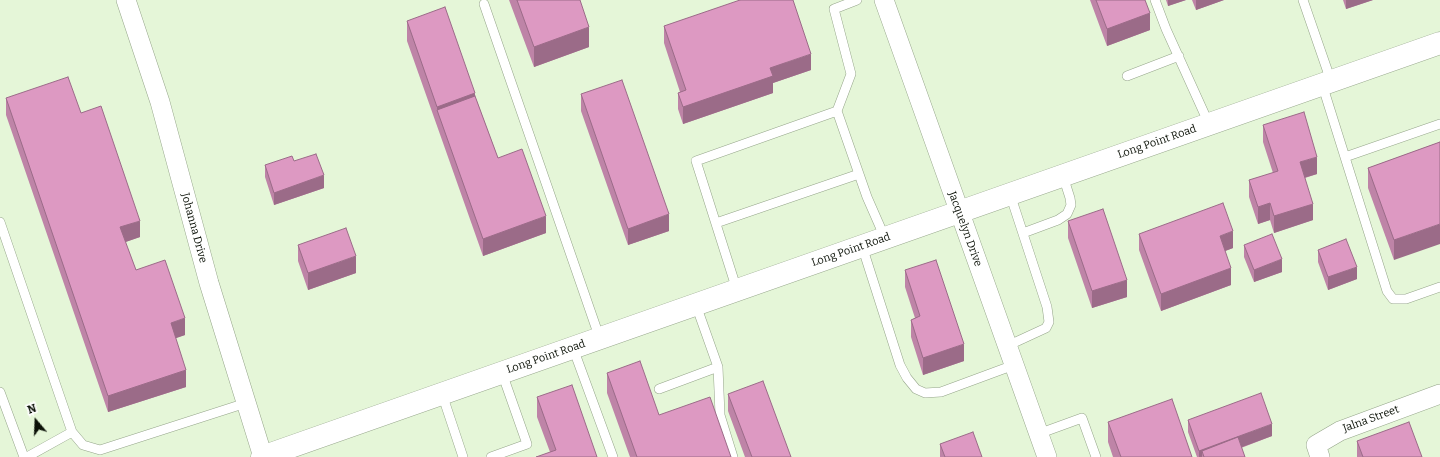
<!DOCTYPE html>
<html>
<head>
<meta charset="utf-8">
<style>
  body { margin:0 }
  #map { position:relative; width:1440px; height:457px; overflow:hidden; background:#e5f6d8; font-family:Bitter,serif }
  canvas { display:block }
  .north { position:absolute; left:16px; top:401px; width:40px; height:40px; -webkit-text-stroke:3px #fff; paint-order:stroke; rotate:341deg; font-size:11px; font-weight:700; line-height:16px; text-align:center; color:#0c1208 }
  .north::after { content:''; display:block; margin:auto; width:14px; height:18px; background:#0c1208; clip-path:polygon(50% 0,100% 100%,50% 72%,0 100%) }
</style>
</head>
<body>
<div id="map">
<canvas width="1440" height="457"></canvas>
<div class="north">N</div>
</div>
<script>
const context = document.querySelector('canvas').getContext('2d');
context.lineJoin = 'round';
const shape = rows => new Path2D(rows.map(r => 'M' + r).join(''));
function trace(path, color, width, dash) { context.strokeStyle = color; context.lineWidth = width; context.lineCap = dash ? 'butt' : 'round'; context.setLineDash(dash || []); context.stroke(path); }
function fill(path, color) { context.fillStyle = color; context.fill(path, 'evenodd'); }
function label(font, color, halo, rows, align = 'center') {
  context.font = font + ' Bitter,serif'; context.lineWidth = 4; context.setLineDash([]); context.textBaseline = 'middle'; context.strokeStyle = halo; context.fillStyle = color; for (const [text, x, y, turn = 0] of rows) {
    context.save(); context.translate(x, y); context.rotate((+turn || 0) * Math.PI / 180); context.textAlign = isNaN(turn) ? turn : align; if (halo) context.strokeText(text, 0, 0); context.fillText(text, 0, 0); context.restore();
  }
}
const service = shape([
  [1155,0,1166,29,1209,124],
  [1303,0,1331,81],
  [484,4,600,339],
  [1127,76,1179,56],
  [1322,84,1387,291,1393,299,1406,299,1440,287],
  [837,111,851,74,834,9,857,0],
  [1345,157,1440,124],
  [0,222,72,432,27,457],
  [716,223,859,174],
  [1023,233,1058,220,1067,214,1071,205,1070,198,1063,176],
  [862,246,900,365,907,378,916,389,925,393,941,392,1014,365],
  [737,290,696,161,837,111,867,197,885,238],
  [696,305,718,367,720,415,733,457],
  [1007,346,1046,328,1049,322,1047,307,1010,194],
  [573,348,613,457],
  [659,389,718,367],
  [0,392,24,457],
  [442,394,463,457],
  [72,432,83,445,100,450,246,403],
  [1038,434,1082,418,1096,457],
  [491,457,527,444,502,373]
]);
const minor = shape([
  [126,0,160,102,209,283,263,457],
  [884,0,1047,457],
  [1320,457,1316,445,1340,431,1440,394]
]);
const secondary = shape([
  [262,457,1440,43]
]);
trace(service, '#95a58a', 10);
trace(minor, '#95a58a', 20);
trace(secondary, '#95a58a', 23);
trace(service, '#fff', 9);
trace(minor, '#fff', 19);
trace(secondary, '#fff', 22);
fill(shape([
  [509,0,580,0,589,47,534,67],
  [1090,0,1145,0,1150,30,1107,46],
  [1166,0,1186,0,1168,6],
  [1192,0,1224,0,1196,10],
  [1343,0,1373,0,1346,9],
  [407,21,475,96,498,158,546,233,483,256,407,41],
  [664,26,811,70,773,83,773,93,683,124,678,109,678,93,680,92,664,43],
  [581,94,669,231,628,245,581,111],
  [6,98,81,113,140,237,125,242,136,270,185,335,175,338,186,387,108,412,6,115],
  [1263,125,1317,174,1305,178,1313,220,1274,233,1270,220,1258,224,1249,197,1249,180,1273,173,1263,142],
  [1440,142,1394,260,1368,188,1368,168],
  [294,161,324,188,274,205,265,177,265,165],
  [1068,221,1127,297,1092,308,1068,238],
  [1139,234,1233,248,1225,251,1231,285,1161,311,1139,250],
  [298,245,356,273,308,290,298,261],
  [1244,245,1282,272,1254,282,1244,257],
  [1318,250,1357,279,1328,290,1318,262],
  [905,270,964,361,923,375,911,337,911,320,915,318,905,287],
  [607,373,659,415,731,457,630,457,607,393],
  [728,394,791,457,745,457,728,411],
  [537,397,597,457,550,452,537,417],
  [1188,420,1272,436,1241,448,1245,457,1197,457,1188,432],
  [1108,422,1192,457,1113,457,1108,442],
  [1357,441,1422,457,1357,457],
  [940,444,982,457,940,457]
]), '#be84a7');
fill(shape([
  [1168,0,1186,0,1168,6],
  [1196,0,1224,0,1196,10],
  [1346,0,1373,0,1346,9],
  [1150,13,1150,30,1107,46,1107,29],
  [589,27,589,47,534,67,534,47],
  [811,54,811,70,773,83,773,93,683,124,683,107,770,68],
  [475,93,475,113,437,110,437,107],
  [1317,157,1317,174,1300,179,1300,162],
  [324,175,324,188,274,205,274,193],
  [1270,203,1270,220,1258,224,1258,207],
  [1313,204,1313,220,1274,233,1274,216],
  [669,214,669,231,628,245,628,229],
  [546,216,546,233,483,256,483,239],
  [140,221,140,237,120,244,120,227],
  [1440,224,1440,244,1394,260,1394,240],
  [1233,231,1233,248,1220,253,1220,236],
  [356,256,356,273,308,290,308,273],
  [1282,259,1282,272,1254,282,1254,270],
  [1357,267,1357,279,1328,290,1328,277],
  [1231,268,1231,285,1161,311,1161,294],
  [1127,280,1127,297,1092,308,1092,291],
  [185,318,185,335,171,340,171,323],
  [964,344,964,361,923,375,923,358],
  [186,370,186,387,108,412,108,396],
  [1272,424,1272,436,1215,457,1202,451,1202,457,1199,457,1199,451]
]), '#9b6b88');
const building = shape([
  [517,0,580,0,589,27,534,47,517,0],
  [740,0,793,0,811,54,770,68,773,76,683,107,678,93,686,90,664,26,740,0],
  [1096,0,1145,0,1150,13,1107,29,1096,0],
  [445,7,475,93,437,107,407,21,445,7],
  [68,77,81,113,101,106,140,221,120,227,136,270,165,260,185,318,171,323,186,370,108,396,6,98,68,77],
  [622,80,669,214,628,229,581,94,622,80],
  [475,96,498,158,522,149,546,216,483,239,437,110,475,96],
  [1304,112,1317,157,1300,162,1313,204,1274,216,1270,203,1258,207,1249,180,1278,171,1263,125,1304,112],
  [1440,142,1440,224,1394,240,1368,168,1440,142],
  [316,154,324,175,274,193,265,165,292,156,294,161,316,154],
  [1223,203,1233,231,1220,236,1231,268,1161,294,1139,234,1223,203],
  [1103,209,1127,280,1092,291,1068,221,1103,209],
  [346,228,356,256,308,273,298,245,346,228],
  [1272,234,1282,259,1254,270,1244,245,1272,234],
  [1346,239,1357,267,1328,277,1318,250,1346,239],
  [936,260,964,344,923,358,911,320,920,316,905,270,936,260],
  [640,361,659,415,710,397,731,457,637,457,607,373,640,361],
  [763,381,791,457,752,457,728,394,763,381],
  [572,385,597,457,536,457,556,450,537,397,572,385],
  [1261,393,1272,424,1199,451,1188,420,1261,393],
  [1172,399,1192,457,1121,457,1108,422,1172,399],
  [1409,422,1422,457,1363,457,1357,441,1409,422],
  [973,432,982,457,945,457,940,444,973,432],
  [1238,437,1245,457,1204,457,1202,451,1238,437]
]);
fill(building, '#dd99c2');
trace(building, '#9b6b88', 1);
label('11px', '#0c1208', '#fff', [
  ["Long Point Road",1157,142,-19],
  ["Johanna Drive",194,228,75],
  ["Jacquelyn Drive",965,229,70],
  ["Long Point Road",851,250,-19],
  ["Long Point Road",546,357,-19],
  ["Jalna Street",1371,419,-20]
]);
</script>
</body>
</html>
